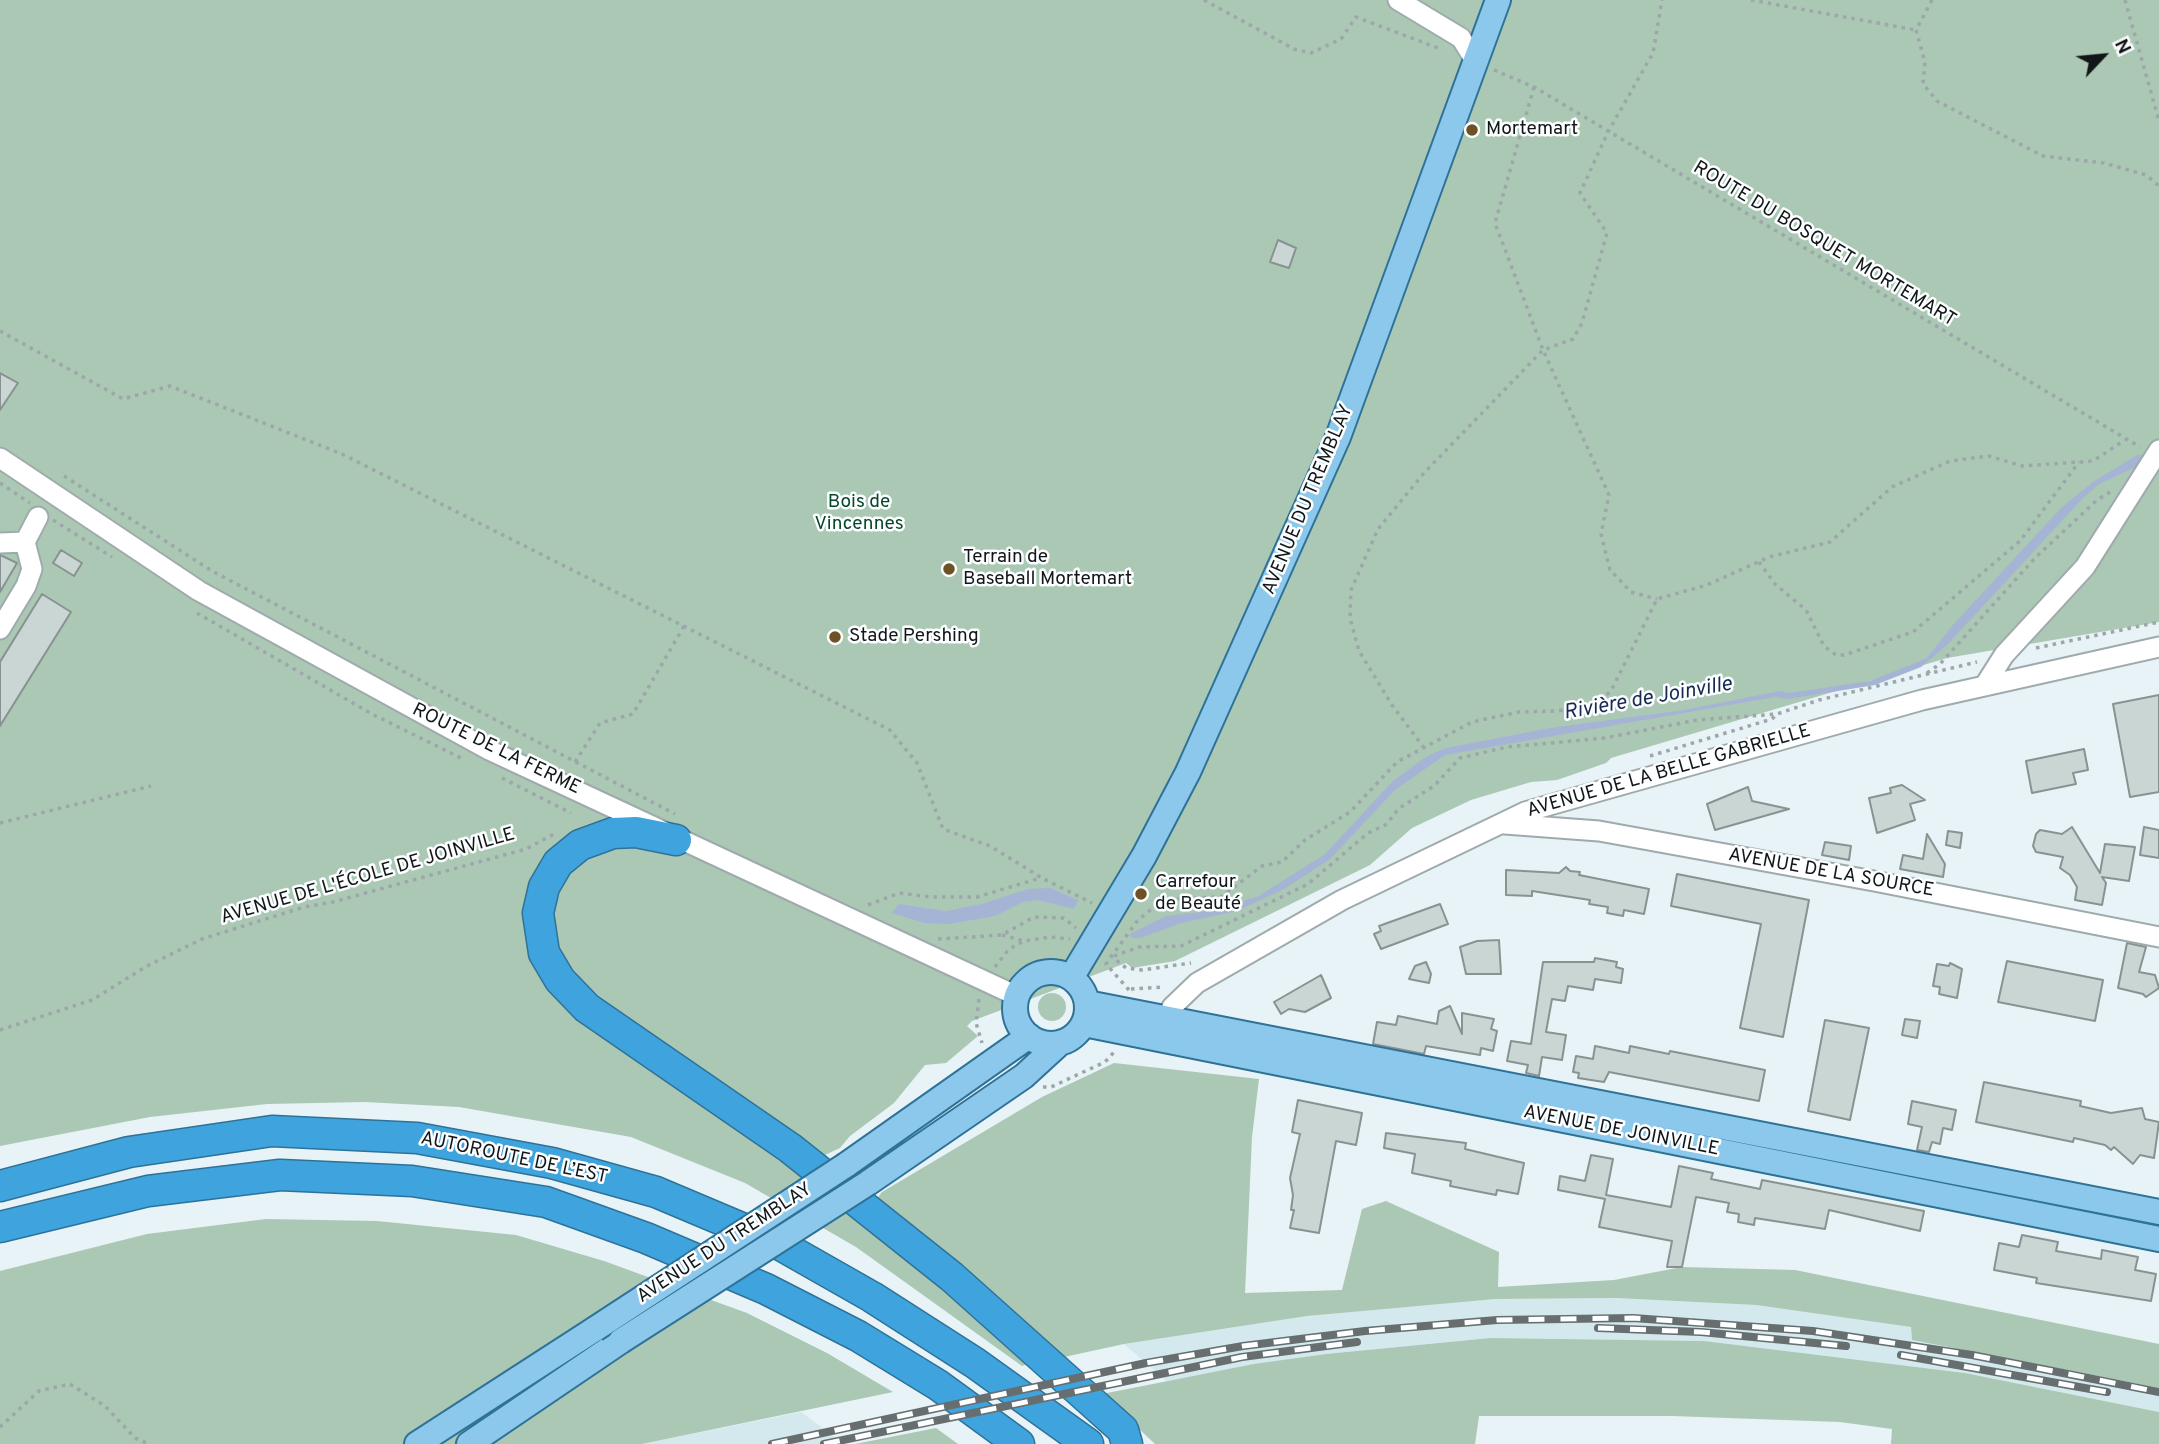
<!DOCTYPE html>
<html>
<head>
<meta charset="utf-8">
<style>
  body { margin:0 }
  #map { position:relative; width:2159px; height:1444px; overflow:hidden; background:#e7f3f6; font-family:Overpass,sans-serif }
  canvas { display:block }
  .north { position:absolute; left:2068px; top:21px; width:70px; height:70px; -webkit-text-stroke:5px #fcfeff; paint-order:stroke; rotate:64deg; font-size:19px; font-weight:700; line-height:28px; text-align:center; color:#121617 }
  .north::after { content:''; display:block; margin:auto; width:24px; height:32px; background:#121617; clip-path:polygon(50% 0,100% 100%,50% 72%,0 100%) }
</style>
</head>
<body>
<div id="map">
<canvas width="2159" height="1444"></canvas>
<div class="north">N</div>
</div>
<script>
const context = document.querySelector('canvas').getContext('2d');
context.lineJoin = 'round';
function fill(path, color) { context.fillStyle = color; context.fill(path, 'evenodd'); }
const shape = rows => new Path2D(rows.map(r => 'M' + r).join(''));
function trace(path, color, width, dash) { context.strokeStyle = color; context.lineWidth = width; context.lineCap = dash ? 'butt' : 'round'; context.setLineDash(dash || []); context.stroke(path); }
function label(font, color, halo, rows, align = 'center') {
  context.font = font + ' Overpass,sans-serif'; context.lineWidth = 5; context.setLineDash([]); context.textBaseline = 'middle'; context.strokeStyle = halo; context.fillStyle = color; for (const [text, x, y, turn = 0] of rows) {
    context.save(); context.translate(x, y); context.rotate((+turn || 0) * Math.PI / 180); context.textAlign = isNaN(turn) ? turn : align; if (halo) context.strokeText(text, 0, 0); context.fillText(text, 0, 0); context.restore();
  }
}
fill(shape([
  [1616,1298,1756,1305,1911,1327,1912,1340,2159,1388,2159,1412,1965,1373,1704,1341,1490,1338,1326,1354,1167,1381,1124,1344,1307,1316,1410,1305,1495,1299],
  [801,1412,844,1444,642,1444]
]), '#d3e9ed');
fill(shape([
  [0,0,2159,0,2159,622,1947,658,1611,758,1606,763,1557,780,1531,782,1471,800,1412,828,1370,865,1175,961,1132,968,1126,963,972,1021,967,1026,978,1036,946,1063,925,1065,894,1103,850,1136,840,1148,812,1161,903,1251,1028,1364,1022,1366,856,1247,745,1183,631,1137,459,1107,365,1102,267,1104,150,1117,0,1146],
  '1038 1007a14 14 0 1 1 28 0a14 14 0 1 1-28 0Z',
  [1114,1063,1259,1079,1252,1137,1245,1293,1342,1290,1362,1209,1386,1201,1499,1252,1498,1287,1614,1280,1682,1267,1795,1270,2159,1344,2159,1388,1912,1340,1911,1327,1756,1305,1616,1298,1495,1299,1307,1316,1124,1344,1055,1359,876,1200,882,1192,1042,1097],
  [266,1219,377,1221,516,1235,604,1261,747,1313,827,1353,893,1392,642,1444,0,1444,0,1271,147,1234],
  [1490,1338,1704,1341,1965,1373,2159,1412,2159,1444,1891,1444,1892,1429,1840,1422,1672,1416,1479,1416,1475,1444,1155,1444,1102,1394,1254,1364,1326,1354],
  [936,1428,958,1444,855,1444]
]), '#abc8b5');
fill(shape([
  [2137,455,2142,455,2144,460,2138,466,2099,484,2083,498,1948,644,1921,667,1875,685,1788,699,1775,697,1445,755,1395,790,1329,860,1284,889,1237,911,1181,923,1141,938,1132,938,1130,934,1166,916,1210,911,1259,896,1325,854,1393,781,1427,756,1446,748,1550,728,1684,710,1780,691,1789,693,1870,681,1927,658,1952,626,2062,507,2093,482],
  [1050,888,1078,900,1074,909,1038,900,1023,902,995,916,949,924,924,923,892,913,899,904,946,911,982,904,1028,889]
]), '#a5b4d4');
const building = shape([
  [1278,240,1296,248,1289,268,1270,262,1278,240],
  [0,373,18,383,0,410,0,373],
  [61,550,82,563,74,576,53,563,61,550],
  [0,555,17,563,0,592,0,555],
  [42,594,71,612,0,726,0,662,42,594],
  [2159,695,2159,792,2130,797,2113,704,2159,695],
  [2084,749,2088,770,2073,773,2076,784,2032,793,2026,761,2084,749],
  [1902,785,1925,800,1910,804,1915,820,1877,833,1869,798,1891,793,1890,788,1902,785],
  [1748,787,1752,801,1789,809,1715,830,1707,804,1748,787],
  [2072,827,2100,873,2105,844,2135,847,2129,881,2102,877,2106,883,2102,905,2075,900,2077,887,2070,875,2060,868,2063,857,2036,852,2033,846,2036,834,2040,830,2062,834,2072,827],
  [2144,827,2159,830,2159,858,2140,855,2144,827],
  [1948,831,1962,833,1960,848,1946,845,1948,831],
  [1927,834,1945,864,1943,877,1900,869,1903,855,1923,859,1927,834],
  [1825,842,1851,846,1849,860,1822,855,1825,842],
  [1566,867,1570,871,1580,872,1579,875,1649,889,1644,914,1624,910,1623,916,1607,913,1608,907,1589,904,1590,900,1532,891,1532,896,1506,895,1506,870,1559,873,1566,867],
  [1677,874,1809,900,1783,1037,1740,1028,1761,924,1671,906,1677,874],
  [1440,904,1448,924,1381,949,1374,934,1381,931,1379,926,1440,904],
  [1499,940,1501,974,1466,974,1460,947,1477,941,1499,940],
  [2127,943,2146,947,2139,972,2155,975,2159,988,2146,997,2143,994,2118,988,2127,943],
  [1595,958,1617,962,1616,967,1623,969,1621,983,1595,979,1593,990,1568,986,1565,1001,1552,999,1546,1032,1566,1035,1562,1060,1542,1057,1539,1076,1526,1073,1528,1065,1507,1061,1511,1041,1531,1044,1543,962,1594,962,1595,958],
  [2007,961,2103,980,2095,1021,1998,1002,2007,961],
  [1426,962,1431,974,1429,983,1409,979,1415,966,1426,962],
  [1950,963,1962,969,1957,998,1939,994,1940,987,1933,986,1937,964,1949,966,1950,963],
  [1321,975,1331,998,1305,1012,1289,1009,1281,1014,1274,1002,1321,975],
  [1450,1006,1462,1034,1462,1013,1494,1019,1491,1029,1497,1031,1493,1051,1481,1048,1480,1055,1426,1046,1424,1054,1373,1044,1377,1022,1396,1025,1398,1016,1437,1024,1439,1011,1450,1006],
  [1905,1019,1920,1021,1917,1038,1902,1035,1905,1019],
  [1825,1020,1869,1028,1850,1120,1808,1111,1825,1020],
  [1595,1046,1629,1053,1630,1046,1669,1054,1670,1051,1765,1070,1759,1101,1609,1072,1604,1082,1578,1078,1579,1073,1573,1072,1576,1056,1593,1059,1595,1046],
  [1984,1082,2081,1101,2080,1106,2111,1113,2142,1108,2145,1119,2159,1122,2154,1158,2140,1155,2133,1164,2114,1147,2111,1150,2105,1145,2074,1138,2073,1142,1976,1122,1984,1082],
  [1298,1100,1362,1113,1356,1145,1336,1141,1319,1233,1290,1228,1294,1210,1291,1210,1293,1195,1290,1178,1300,1134,1292,1132,1298,1100],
  [1912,1101,1956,1110,1952,1130,1943,1128,1940,1144,1932,1142,1929,1152,1917,1150,1922,1127,1908,1124,1912,1101],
  [1386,1133,1466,1143,1465,1149,1524,1163,1518,1194,1497,1190,1496,1195,1450,1186,1451,1181,1412,1173,1415,1154,1384,1148,1386,1133],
  [1591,1155,1613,1159,1606,1195,1671,1207,1679,1166,1713,1173,1711,1179,1760,1189,1762,1180,1924,1211,1920,1231,1829,1210,1825,1229,1755,1218,1754,1225,1738,1222,1739,1214,1727,1212,1729,1203,1696,1197,1682,1267,1667,1267,1672,1241,1599,1227,1605,1199,1558,1190,1560,1176,1585,1181,1591,1155],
  [2022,1235,2058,1242,2056,1251,2101,1259,2102,1250,2138,1257,2135,1270,2156,1274,2151,1301,2036,1283,2037,1278,1994,1270,1999,1243,2019,1247,2022,1235]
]);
fill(building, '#cad6d4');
trace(building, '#889391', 2);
const minor = shape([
  [1398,0,1461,38,1476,62],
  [0,458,199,591,489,750,1017,996],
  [0,543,25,542],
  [0,629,26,586,32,569,25,542,38,517],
  [1985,685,2004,655,2085,567,2159,450],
  [1505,824,1599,831,1874,881,2159,937],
  [1163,1032,1172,1007,1197,983,1342,900,1525,812,1922,700,2159,647]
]);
const major = shape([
  '1015 1008a36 36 0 1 1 72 0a36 36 0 1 1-72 0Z',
  [1071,978,1144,856,1188,772,1338,437,1498,0],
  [1087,1003,2159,1212],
  [1084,1024,2159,1239],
  [846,1165,1029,1036],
  [868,1183,1024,1076,1060,1043],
  [417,1444,595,1329],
  [469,1444,621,1341]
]);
const highway = shape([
  [676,840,636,832,613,833,580,845,558,863,544,887,538,913,544,953,560,980,587,1008,790,1148,952,1277,1123,1430,1127,1444],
  [0,1186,129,1152,272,1131,417,1138,552,1163,656,1192,777,1243,872,1297,975,1363,1088,1444],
  [0,1227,148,1191,280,1175,412,1181,546,1202,646,1238,766,1289,858,1336,938,1385,1019,1444]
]);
trace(minor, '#9faaac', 23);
trace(major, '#2f7298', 28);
trace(highway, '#2f7298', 33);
trace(shape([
  [1204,0,1294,49,1311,53,1341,39,1356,17,1441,49],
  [1751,0,1916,30],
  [1932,0,1916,30,1925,62,1923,84,1937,101,2043,156,2104,163,2146,175,2159,186],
  [2125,0,2159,121],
  [1494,70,1534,87,2140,447],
  [1534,87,1495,223,1543,350,1609,495,1601,534,1610,570,1631,592,1657,599],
  [0,331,123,399,170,386,342,454,890,730,917,763,943,829,990,846,1042,878,1092,903],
  [64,476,212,571,675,814],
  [0,483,30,503],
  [53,520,112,557],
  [1759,562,1775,584,1806,610,1824,646,1836,655,1844,655,1913,632,2020,541,2079,462],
  [197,613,372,714,463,759],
  [2036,648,2159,622],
  [1927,673,1940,664,2035,558,2097,500,2110,492],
  [1424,748,1392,705,1359,651,1350,618,1351,590,1378,529,1424,473,1543,350,1573,339,1582,323,1607,233,1580,193,1608,132,1653,53,1662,0],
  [1650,756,1772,719,1777,714],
  [575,762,600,723,633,714,684,626],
  [502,778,571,813],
  [0,823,151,786],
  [868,905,899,893,930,897,977,897,1040,878],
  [1002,935,1024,941],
  [938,939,1002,935,1034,917,1064,918,1076,928],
  [1110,955,1126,968,1142,970,1191,963],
  [1114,956,1139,947,1181,946,1308,884,1368,833,1387,824,1398,809,1434,786,1460,758,1507,747,1605,738,1697,720,1777,714,1819,700,1977,662],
  [995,967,1009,949,1024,941,1050,937,1070,939],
  [1131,989,1165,987],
  [1129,990,1106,964,1138,920,1164,899,1221,897,1262,866,1282,862,1305,840,1350,812,1397,762,1472,722,1519,712,1558,711,1597,702,1611,691,1657,599,1707,585,1769,557,1830,542,1892,487,1950,461,1989,456,2022,466,2093,461,2125,440],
  [979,999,976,1023,982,1043],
  [0,1030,92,1000,147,966,202,939,304,907,333,902,526,849,556,833],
  [1043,1087,1051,1087,1105,1062,1115,1051],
  [0,1427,39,1391,70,1384,105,1406,135,1438,149,1444]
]), '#9da6a9', 3.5, [3.5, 5]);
trace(minor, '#fff', 19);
trace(major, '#8cc8eb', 24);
trace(highway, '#3fa4dd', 30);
const rail = shape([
  [1598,1328,1701,1332,1846,1346],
  [1901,1355,2107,1392],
  [772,1444,1146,1363,1243,1346,1365,1331,1497,1320,1633,1318,1813,1331,1972,1355,2159,1392],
  [824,1444,1242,1357,1357,1342]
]);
trace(rail, '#676e70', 8);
trace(rail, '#fcfeff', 5, [16]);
const majorBridge = shape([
  [595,1329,846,1165],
  [621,1341,868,1183]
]);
trace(majorBridge, '#2f7298', 28, []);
trace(majorBridge, '#8cc8eb', 24);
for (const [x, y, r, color] of [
  [1472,130,7,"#6e5124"],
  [949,569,7,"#6e5124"],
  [835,637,7,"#6e5124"],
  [1141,894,7,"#6e5124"]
]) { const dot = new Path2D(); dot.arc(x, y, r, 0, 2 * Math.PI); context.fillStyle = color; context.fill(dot); trace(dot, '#fcfeff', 2.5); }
label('19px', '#121617', '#fcfeff', [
  ["Mortemart",1486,130],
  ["Terrain de",963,558],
  ["Baseball Mortemart",963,580],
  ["Stade Pershing",849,637],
  ["Carrefour",1155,883],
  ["de Beauté",1155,905]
], 'left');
label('19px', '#121617', '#fcfeff', [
  ["ROUTE DU BOSQUET MORTEMART",1824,245,31],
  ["AVENUE DU TREMBLAY",1309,500,-67],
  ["ROUTE DE LA FERME",496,750,26],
  ["AVENUE DE LA BELLE GABRIELLE",1669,772,-16],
  ["AVENUE DE LA SOURCE",1831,874,10],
  ["AVENUE DE L'ÉCOLE DE JOINVILLE",368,877,-16],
  ["AVENUE DE JOINVILLE",1621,1132,11],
  ["AUTOROUTE DE L’EST",514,1159,12],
  ["AVENUE DU TREMBLAY",725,1244,-33]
]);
label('19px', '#074629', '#fcfeff', [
  ["Bois de",859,503],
  ["Vincennes",859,525]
]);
label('italic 21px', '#172851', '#fcfeff', [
  ["Rivière de Joinville",1648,700,-10]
]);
</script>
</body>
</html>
